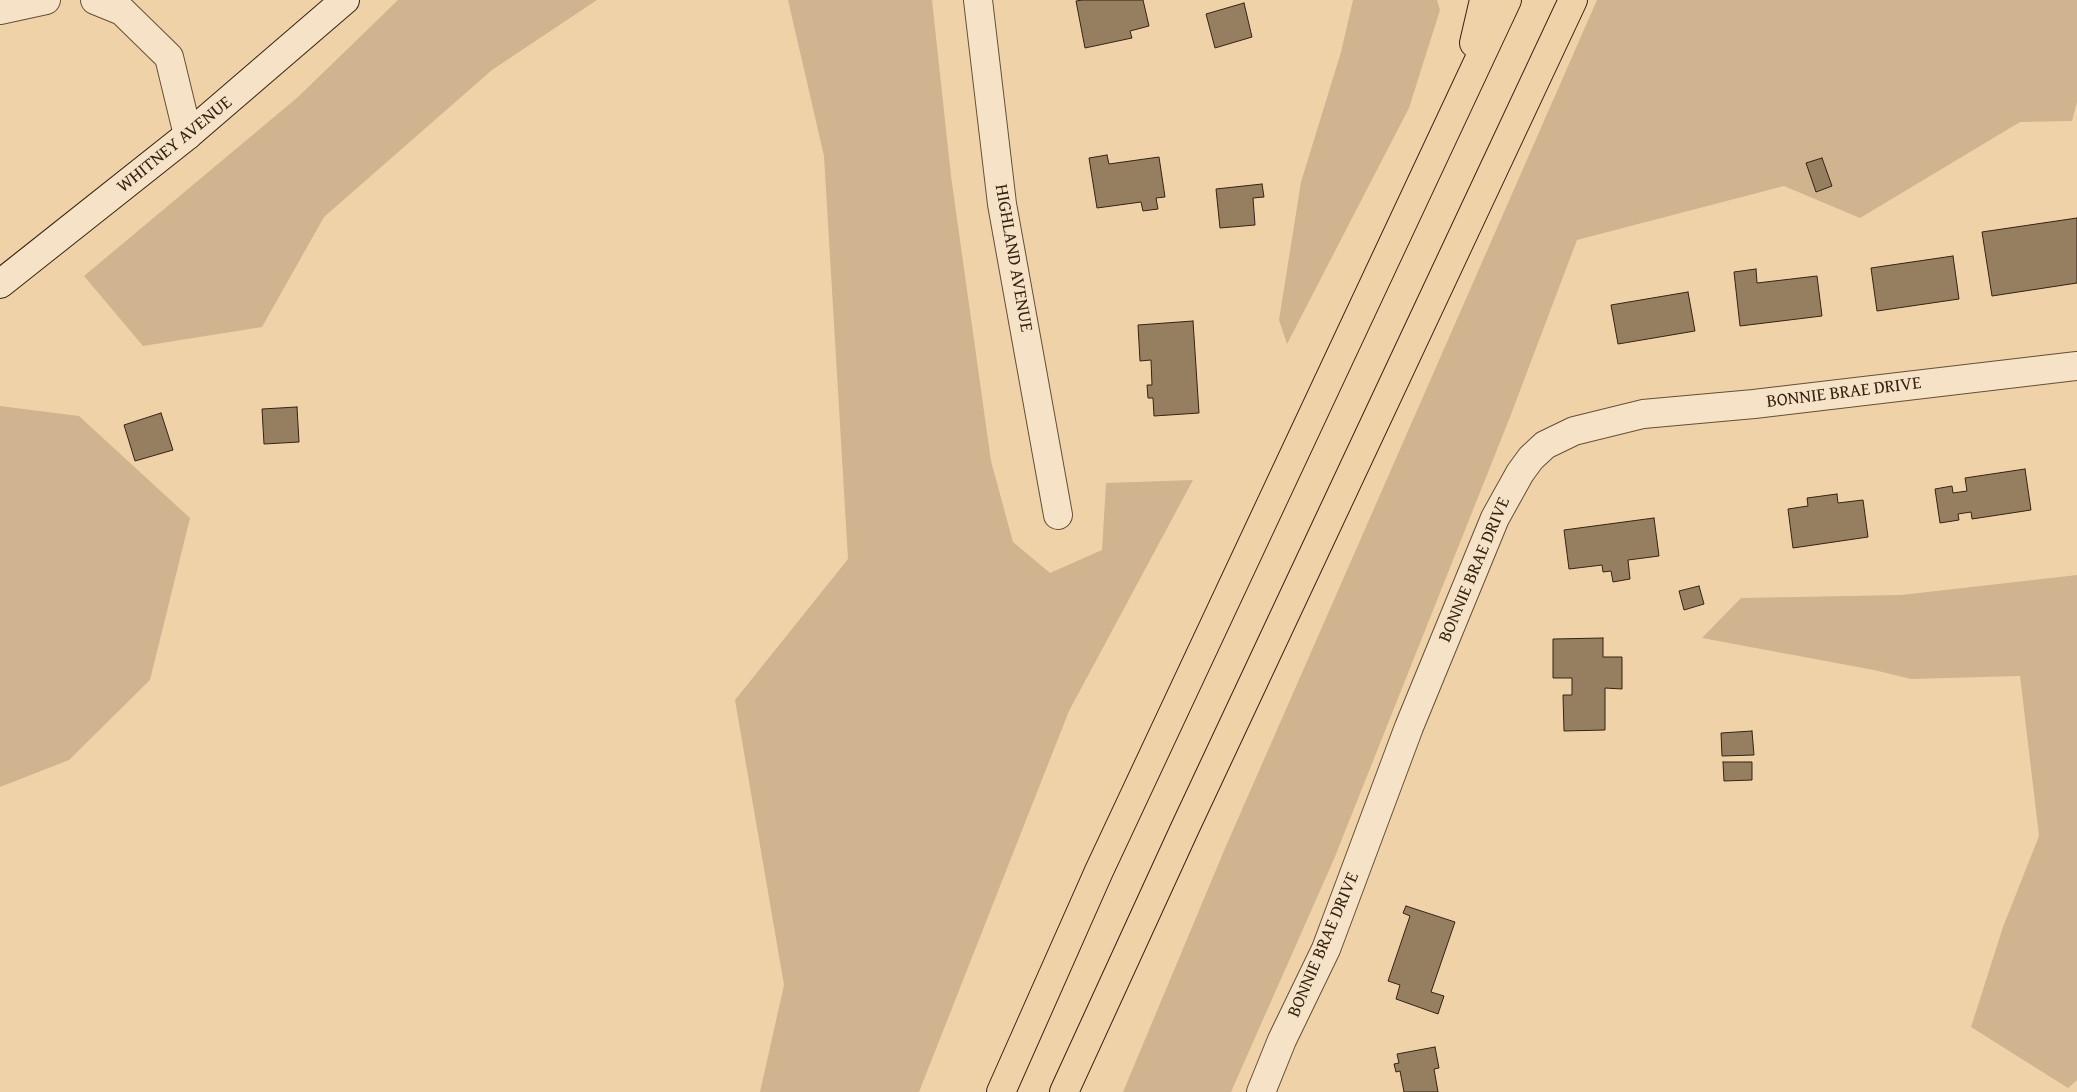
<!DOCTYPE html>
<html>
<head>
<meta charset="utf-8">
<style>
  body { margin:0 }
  canvas { display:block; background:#f0d2a9 }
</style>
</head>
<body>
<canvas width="2077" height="1092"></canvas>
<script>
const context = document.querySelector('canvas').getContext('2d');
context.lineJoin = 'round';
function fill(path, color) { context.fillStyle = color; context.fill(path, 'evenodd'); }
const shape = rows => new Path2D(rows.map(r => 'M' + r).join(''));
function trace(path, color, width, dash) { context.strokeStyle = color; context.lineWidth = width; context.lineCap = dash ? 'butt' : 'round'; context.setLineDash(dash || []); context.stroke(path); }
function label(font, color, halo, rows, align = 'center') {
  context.font = font + ' "Gentium Book Plus",serif'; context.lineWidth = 4; context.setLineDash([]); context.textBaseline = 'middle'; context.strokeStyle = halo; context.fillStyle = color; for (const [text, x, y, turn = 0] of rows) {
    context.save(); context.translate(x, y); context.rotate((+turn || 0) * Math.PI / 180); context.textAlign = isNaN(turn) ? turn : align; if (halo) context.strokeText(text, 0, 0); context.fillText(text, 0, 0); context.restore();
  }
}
fill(shape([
  [398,0,597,0,492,70,324,217,262,327,143,346,84,276,298,97],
  [788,0,932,0,951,176,991,461,1013,542,1050,573,1102,550,1106,483,1193,480,1069,711,919,1092,760,1092,784,985,735,700,848,559,824,156],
  [1353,0,1437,0,1440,10,1409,108,1287,344,1279,320,1301,182,1341,52],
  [1597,0,2077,0,2077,102,2072,121,2020,122,1860,218,1784,186,1577,240,1510,417,1334,859,1231,1092,1123,1092,1226,846],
  [0,406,79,416,190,518,150,680,69,760,0,787],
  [2077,575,2077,1080,2068,1088,1971,1027,2003,927,2039,836,2020,676,1911,679,1874,670,1702,638,1741,598,1901,595]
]), '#d0b48f');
const building = shape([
  [1082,0,1143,0,1149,26,1130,31,1132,38,1085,48,1076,1,1082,0],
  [1244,3,1252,37,1215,48,1206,14,1244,3],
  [1107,155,1109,164,1159,157,1165,197,1156,198,1158,209,1143,211,1141,202,1097,208,1089,158,1107,155],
  [1822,158,1832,186,1816,192,1806,163,1822,158],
  [1262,184,1264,197,1253,198,1255,225,1220,228,1216,189,1262,184],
  [2077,218,2077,283,1992,296,1982,232,2077,218],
  [1953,256,1959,299,1877,311,1871,268,1953,256],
  [1756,269,1757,283,1817,276,1822,316,1740,326,1734,272,1756,269],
  [1688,292,1695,331,1618,344,1611,305,1688,292],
  [1193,321,1199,413,1154,416,1153,398,1148,398,1147,385,1152,385,1151,360,1140,361,1138,325,1193,321],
  [297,407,299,442,264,444,262,409,297,407],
  [161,413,173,450,135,461,124,425,161,413],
  [2025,469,2031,510,1972,519,1971,512,1958,514,1959,520,1940,523,1935,489,1952,486,1953,493,1967,491,1965,478,2025,469],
  [1837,494,1838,503,1863,500,1868,537,1793,548,1788,509,1808,506,1807,498,1837,494],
  [1654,518,1659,556,1628,560,1630,579,1613,582,1611,571,1603,572,1602,565,1569,569,1564,530,1654,518],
  [1699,586,1704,604,1684,610,1679,591,1699,586],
  [1603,638,1603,657,1622,657,1622,689,1605,688,1605,730,1564,731,1563,695,1572,695,1572,678,1553,678,1553,639,1603,638],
  [1752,731,1754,755,1722,756,1721,733,1752,731],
  [1723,762,1752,762,1752,780,1724,781,1723,762],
  [1406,906,1455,922,1431,992,1444,996,1438,1014,1396,999,1400,985,1388,981,1410,916,1403,913,1406,906],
  [1435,1047,1439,1068,1434,1069,1438,1092,1404,1092,1400,1071,1396,1072,1394,1064,1399,1063,1397,1054,1435,1047]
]);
fill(building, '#967e61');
trace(building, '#352312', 1);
const street = shape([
  [95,0,122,11,169,57,188,135],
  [978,0,1002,204,1058,515],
  [0,10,46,0],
  [1261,1092,1282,1040,1326,949,1409,727,1495,518,1520,473,1531,458,1545,445,1574,431,1643,414,1754,404,2077,366]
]);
const secondary = shape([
  [0,284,188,135,345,0]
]);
const highway = shape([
  [1474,43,1484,0],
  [1001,1092,1099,871,1507,0],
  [1064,1092,1185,828,1573,0]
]);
trace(street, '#644f38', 30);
trace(secondary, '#352312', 30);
trace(highway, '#352312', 30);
trace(street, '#f5e2c7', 28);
trace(secondary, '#f5e2c7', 28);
trace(highway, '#f0d2a9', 28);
label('18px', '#352312', '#f5e2c7', [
  ["WHITNEY AVENUE",175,145,-39],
  ["HIGHLAND AVENUE",1013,258,80],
  ["BONNIE BRAE DRIVE",1844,393,-7],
  ["BONNIE BRAE DRIVE",1475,570,-67],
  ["BONNIE BRAE DRIVE",1324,945,-67]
]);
</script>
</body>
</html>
